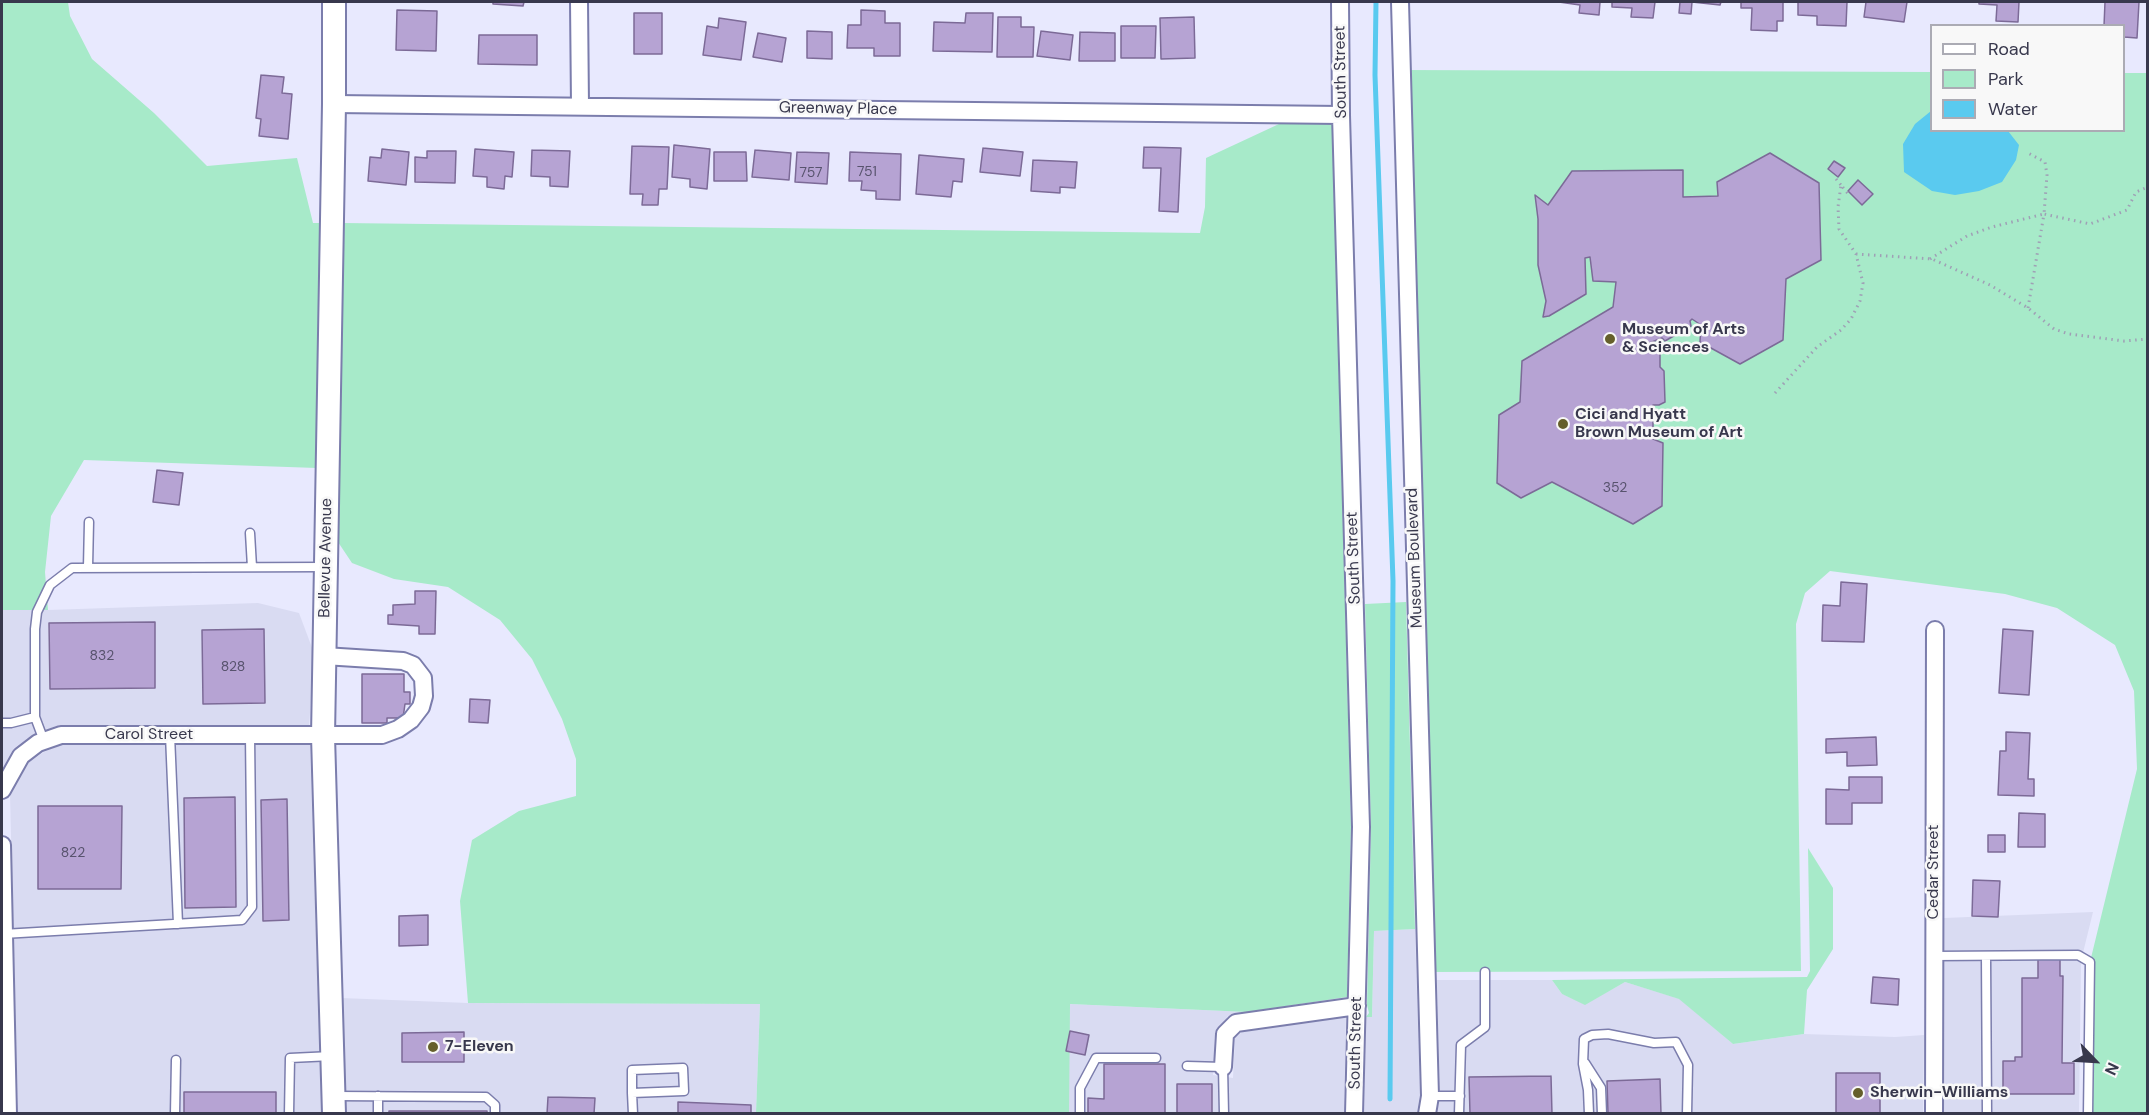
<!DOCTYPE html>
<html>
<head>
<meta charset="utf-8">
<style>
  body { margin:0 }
  #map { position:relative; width:2149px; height:1115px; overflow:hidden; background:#e8e9fe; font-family:"DM Sans",sans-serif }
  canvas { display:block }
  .frame { position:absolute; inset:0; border:3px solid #38384d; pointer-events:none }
  .legend { position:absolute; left:1930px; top:24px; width:195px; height:108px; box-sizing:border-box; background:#f8f8f8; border:2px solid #ababb4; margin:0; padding:8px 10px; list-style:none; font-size:18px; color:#38384d }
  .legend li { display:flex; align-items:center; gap:12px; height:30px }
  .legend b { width:30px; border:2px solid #ababb4 }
  .north { position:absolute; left:2065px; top:1031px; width:60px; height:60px; -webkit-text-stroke:4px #f8f8f8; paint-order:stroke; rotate:115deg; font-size:16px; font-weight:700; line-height:24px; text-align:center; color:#38384d }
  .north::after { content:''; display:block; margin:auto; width:21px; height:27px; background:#38384d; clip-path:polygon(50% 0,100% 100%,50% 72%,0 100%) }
</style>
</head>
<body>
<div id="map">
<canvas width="2149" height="1115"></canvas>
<div class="frame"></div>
<ul class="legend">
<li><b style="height:8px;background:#fff"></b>Road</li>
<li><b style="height:16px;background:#a7eac9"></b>Park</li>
<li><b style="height:16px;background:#5acaef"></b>Water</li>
</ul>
<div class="north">N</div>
</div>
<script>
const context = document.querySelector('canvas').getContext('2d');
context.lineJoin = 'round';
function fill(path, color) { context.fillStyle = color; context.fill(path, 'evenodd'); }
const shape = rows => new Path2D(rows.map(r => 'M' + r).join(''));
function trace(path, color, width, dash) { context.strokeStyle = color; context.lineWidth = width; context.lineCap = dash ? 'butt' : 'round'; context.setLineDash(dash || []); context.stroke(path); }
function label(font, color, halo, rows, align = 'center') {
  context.font = font + ' "DM Sans",sans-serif'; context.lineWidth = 5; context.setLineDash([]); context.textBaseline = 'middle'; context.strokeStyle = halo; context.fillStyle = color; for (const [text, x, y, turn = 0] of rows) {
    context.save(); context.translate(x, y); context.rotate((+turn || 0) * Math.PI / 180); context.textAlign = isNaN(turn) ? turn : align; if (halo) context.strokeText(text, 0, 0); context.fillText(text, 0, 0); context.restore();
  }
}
fill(shape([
  [258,603,299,613,314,653,309,727,59,725,34,734,14,748,2,769,2,610,48,610],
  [63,744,310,745,318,997,321,998,324,1113,18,1113,10,795,29,762,44,752],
  [2093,912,2081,961,2079,1113,1944,1114,1944,918],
  [1415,929,1420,1094,1417,1113,1364,1114,1366,1017,1372,1017,1374,931],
  [1437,980,1552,980,1562,994,1585,1004,1625,982,1680,999,1733,1044,1804,1034,1895,1037,1924,1035,1923,1113,1437,1113,1440,1097],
  [341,998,468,1003,760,1004,756,1113,345,1113],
  [1069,1004,1247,1012,1228,1016,1215,1033,1213,1075,1233,1078,1235,1038,1242,1032,1346,1017,1344,1113,1069,1114]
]), '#d9dbf2');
fill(shape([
  [2,2,68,2,70,16,92,59,154,113,207,166,297,158,313,223,322,223,317,468,84,460,51,516,45,572,48,610,2,610],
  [1401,70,1931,72,1932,130,2124,130,2124,73,2147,73,2147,1113,2088,1113,2090,962,2137,769,2134,691,2115,645,2057,608,2005,594,1830,571,1805,593,1796,624,1801,971,1426,972],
  [1279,124,1332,124,1351,826,1347,997,1247,1012,1070,1004,1069,1114,756,1113,760,1004,468,1003,460,901,472,840,519,811,576,796,576,759,562,719,532,659,500,620,448,587,394,579,352,563,336,539,342,223,1200,233,1205,207,1206,158],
  [1406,602,1415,929,1374,931,1372,1017,1366,1017,1369,1013,1367,1005,1371,828,1365,604],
  [1808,848,1833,888,1833,949,1807,990,1804,1034,1733,1044,1679,999,1625,982,1585,1005,1562,994,1552,980,1807,977,1810,971]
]), '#a7eac9');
fill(shape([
  [1931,111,1932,130,2008,131,2019,145,2016,160,2002,182,1979,191,1955,195,1932,191,1904,172,1903,144,1915,124]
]), '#5acaef');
trace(shape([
  [1376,2,1375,75,1393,581,1390,1099]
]), '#5acaef', 5);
const building = shape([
  [493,2,524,2,523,6,493,4,493,2],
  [1559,2,1600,2,1599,15,1579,13,1580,5,1559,2],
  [1612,2,1655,2,1653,18,1631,17,1632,8,1612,7,1612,2],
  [1680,2,1721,2,1720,5,1692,2,1691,14,1679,13,1680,2],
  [1741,2,1783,2,1783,21,1777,21,1777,31,1751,30,1752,8,1741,8,1741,2],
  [1798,2,1847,2,1846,26,1817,25,1817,16,1798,15,1798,2],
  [1866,2,1907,2,1904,22,1864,17,1866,2],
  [1979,2,2019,2,2018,22,1996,21,1997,5,1979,4,1979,2],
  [2105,2,2139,2,2137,38,2124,37,2124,26,2104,26,2105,2],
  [397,10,437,11,436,51,396,50,397,10],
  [861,10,885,11,885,23,900,23,900,56,874,56,874,48,847,48,848,25,861,25,861,10],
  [634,13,662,13,662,54,634,54,634,13],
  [966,13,993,13,992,52,933,51,934,22,965,23,966,13],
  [998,17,1021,17,1021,27,1034,27,1033,57,997,57,998,17],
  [1194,17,1195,58,1161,59,1160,18,1194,17],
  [719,18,746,22,741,60,703,55,707,26,718,28,719,18],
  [1121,26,1156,26,1155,58,1121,58,1121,26],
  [807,31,832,32,832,59,807,58,807,31],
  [1041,31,1073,35,1070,60,1037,56,1041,31],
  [1080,32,1115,33,1115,61,1079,61,1080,32],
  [758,33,786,38,782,62,753,57,758,33],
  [479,35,537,35,537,65,478,64,479,35],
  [261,75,284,77,282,93,292,94,288,139,259,136,261,119,256,118,261,75],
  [674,145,710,149,707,189,690,187,690,179,672,177,674,145],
  [632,146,669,147,667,189,659,189,658,205,642,205,643,194,630,194,632,146],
  [1144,147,1181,148,1178,212,1159,211,1161,168,1143,168,1144,147],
  [983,148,1023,152,1020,176,980,172,983,148],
  [382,149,409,152,406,185,368,181,370,157,381,158,382,149],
  [475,149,514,152,512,177,505,176,504,189,487,187,487,177,473,176,475,149],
  [532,150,570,151,568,187,550,186,550,177,531,176,532,150],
  [755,150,791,153,789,180,752,177,755,150],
  [427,151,456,151,455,183,415,182,415,157,427,158,427,151],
  [714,152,746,152,747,181,714,181,714,152],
  [797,152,829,153,827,184,795,182,797,152],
  [850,152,901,154,900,200,876,199,876,191,861,190,862,181,849,181,850,152],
  [1770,153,1819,183,1821,260,1786,279,1783,340,1740,364,1700,342,1701,325,1692,319,1690,321,1691,326,1665,341,1662,338,1647,344,1660,351,1660,367,1664,371,1665,402,1659,405,1653,405,1653,439,1663,443,1662,506,1633,524,1552,482,1521,498,1497,483,1499,415,1520,402,1522,361,1613,307,1616,282,1593,281,1590,257,1585,258,1586,294,1549,316,1543,317,1546,301,1538,265,1538,219,1535,195,1548,205,1572,171,1683,170,1683,197,1718,196,1717,182,1770,153],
  [919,155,964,159,962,182,953,181,951,197,916,194,919,155],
  [1033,160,1077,162,1075,188,1060,187,1060,193,1031,191,1033,160],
  [1834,161,1845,168,1838,177,1828,169,1834,161],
  [1858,180,1873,194,1862,205,1848,191,1858,180],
  [157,470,183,473,179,505,153,502,157,470],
  [1841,582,1867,584,1864,642,1822,641,1823,605,1840,606,1841,582],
  [415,591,436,591,435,634,419,634,419,626,388,624,388,615,393,615,393,605,415,604,415,591],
  [155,622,155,688,50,689,49,623,155,622],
  [264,629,265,703,203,704,202,630,264,629],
  [2003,629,2033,631,2029,695,1999,693,2003,629],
  [362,674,404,674,404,692,410,692,410,704,405,704,403,718,387,718,387,723,362,723,362,674],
  [470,699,490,700,488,723,469,722,470,699],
  [2006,732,2030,733,2028,779,2034,779,2034,796,1998,795,2000,751,2006,751,2006,732],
  [1876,737,1877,765,1847,766,1847,752,1826,753,1826,739,1876,737],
  [1849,777,1882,777,1882,803,1852,803,1852,824,1826,824,1826,789,1849,790,1849,777],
  [235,797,236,907,185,908,184,798,235,797],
  [287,799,289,920,263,921,261,800,287,799],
  [38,806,122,806,121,889,38,889,38,806],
  [2019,813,2045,814,2045,847,2018,847,2019,813],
  [1988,835,2005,835,2005,852,1988,852,1988,835],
  [1973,880,2000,881,1998,917,1972,916,1973,880],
  [428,915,428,945,399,946,399,916,428,915],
  [2060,958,2060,976,2063,976,2062,1063,2074,1063,2074,1094,2003,1094,2003,1061,2015,1061,2015,1057,2022,1057,2022,978,2038,978,2038,959,2060,958],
  [1873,977,1899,979,1898,1005,1871,1003,1873,977],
  [1070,1031,1089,1035,1085,1055,1066,1051,1070,1031],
  [464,1032,464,1062,402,1062,402,1033,464,1032],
  [1104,1064,1165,1064,1165,1114,1088,1114,1088,1098,1104,1099,1104,1064],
  [1836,1073,1880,1073,1880,1114,1836,1114,1836,1073],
  [1551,1076,1552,1114,1470,1114,1469,1077,1551,1076],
  [1660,1079,1661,1114,1608,1114,1607,1081,1660,1079],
  [1177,1084,1212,1084,1212,1114,1177,1114,1177,1084],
  [184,1092,276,1092,276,1114,184,1114,184,1092],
  [548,1097,595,1098,594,1114,547,1114,548,1097],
  [678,1102,751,1105,751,1114,678,1114,678,1102],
  [389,1111,487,1111,487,1114,389,1114,389,1111]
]);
fill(building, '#b6a3d3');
trace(building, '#7c6a97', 1.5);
const lane = shape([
  [250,533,252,567],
  [88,567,89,522],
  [35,717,35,629,37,612,50,585,72,568,325,567],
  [2,723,11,723,35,717,44,741],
  [170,735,178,924],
  [3,934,242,920,252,907,250,736],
  [1934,956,2078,955,2090,962,2088,1114],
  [1986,956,1987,1114],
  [1585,1063,1601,1088,1602,1114],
  [1187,1066,1223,1067,1224,1114],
  [632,1093,684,1091,683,1068,632,1070,632,1093,633,1114],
  [336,1096,486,1097,495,1105,495,1114],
  [378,1096,378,1114],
  [1430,1096,1460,1096],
  [175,1114,176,1060],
  [289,1114,290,1058,332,1056],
  [1080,1114,1080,1088,1096,1058,1156,1058],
  [1459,1114,1461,1045,1485,1027,1485,972],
  [1589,1114,1588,1090,1583,1064,1584,1039,1592,1035,1608,1034,1654,1043,1676,1042,1688,1065,1687,1114]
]);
const street = shape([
  [579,2,580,106],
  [1340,2,1341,115,1361,827,1354,1114],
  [1400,2,1430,1096,1427,1114],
  [334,104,1341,115],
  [2,790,21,756,38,743,61,735,382,735,398,729,411,720,421,707,424,696,423,678,413,665,403,661,324,656],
  [2,845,8,1114],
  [1223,1067,1225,1034,1236,1023,1357,1006],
  [1934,1114,1935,630]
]);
const secondary = shape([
  [334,2,334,104,323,736,334,1114]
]);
trace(lane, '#7b7dac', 11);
trace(street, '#7b7dac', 20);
trace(secondary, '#7b7dac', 26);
trace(shape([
  [1836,179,1841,185],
  [1856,254,1932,259,1990,285,2028,308,2054,329,2069,334,2124,341,2148,339],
  [1930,259,1967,236,1992,227,2044,214,2047,175,2045,162,2028,153],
  [2028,308,2044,214,2090,224,2127,210,2136,192,2148,187],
  [1775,393,1817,347,1841,330,1851,319,1860,301,1863,283,1856,254,1839,229,1838,207,1841,185,1850,196]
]), '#9fa0b5', 3, [1.5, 4.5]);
trace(lane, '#fff', 8);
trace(street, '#fff', 16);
trace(secondary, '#fff', 22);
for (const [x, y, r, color] of [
  [1610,339,6,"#655f2b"],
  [1563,424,6,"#655f2b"],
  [433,1047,6,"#655f2b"],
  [1858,1093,6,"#655f2b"]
]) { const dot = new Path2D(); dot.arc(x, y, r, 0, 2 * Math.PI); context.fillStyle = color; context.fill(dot); trace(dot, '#f8f8f8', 2); }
label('14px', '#58536e', null, [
  ["751",867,172],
  ["757",811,173],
  ["352",1615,488],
  ["832",102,656],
  ["828",233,667],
  ["822",73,853]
]);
label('16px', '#38384d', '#f8f8f8', [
  ["South Street",1341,72,-91],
  ["Greenway Place",838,109,1],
  ["Bellevue Avenue",326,558,-89],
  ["South Street",1354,558,-92],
  ["Museum Boulevard",1415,558,-92],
  ["Carol Street",149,735],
  ["Cedar Street",1934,872,-90],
  ["South Street",1356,1043,-89]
]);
label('bold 16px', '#38384d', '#f8f8f8', [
  ["Museum of Arts",1622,330],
  ["& Sciences",1622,348],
  ["Cici and Hyatt",1575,415],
  ["Brown Museum of Art",1575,433],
  ["7-Eleven",445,1047],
  ["Sherwin-Williams",1870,1093]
], 'left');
</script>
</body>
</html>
